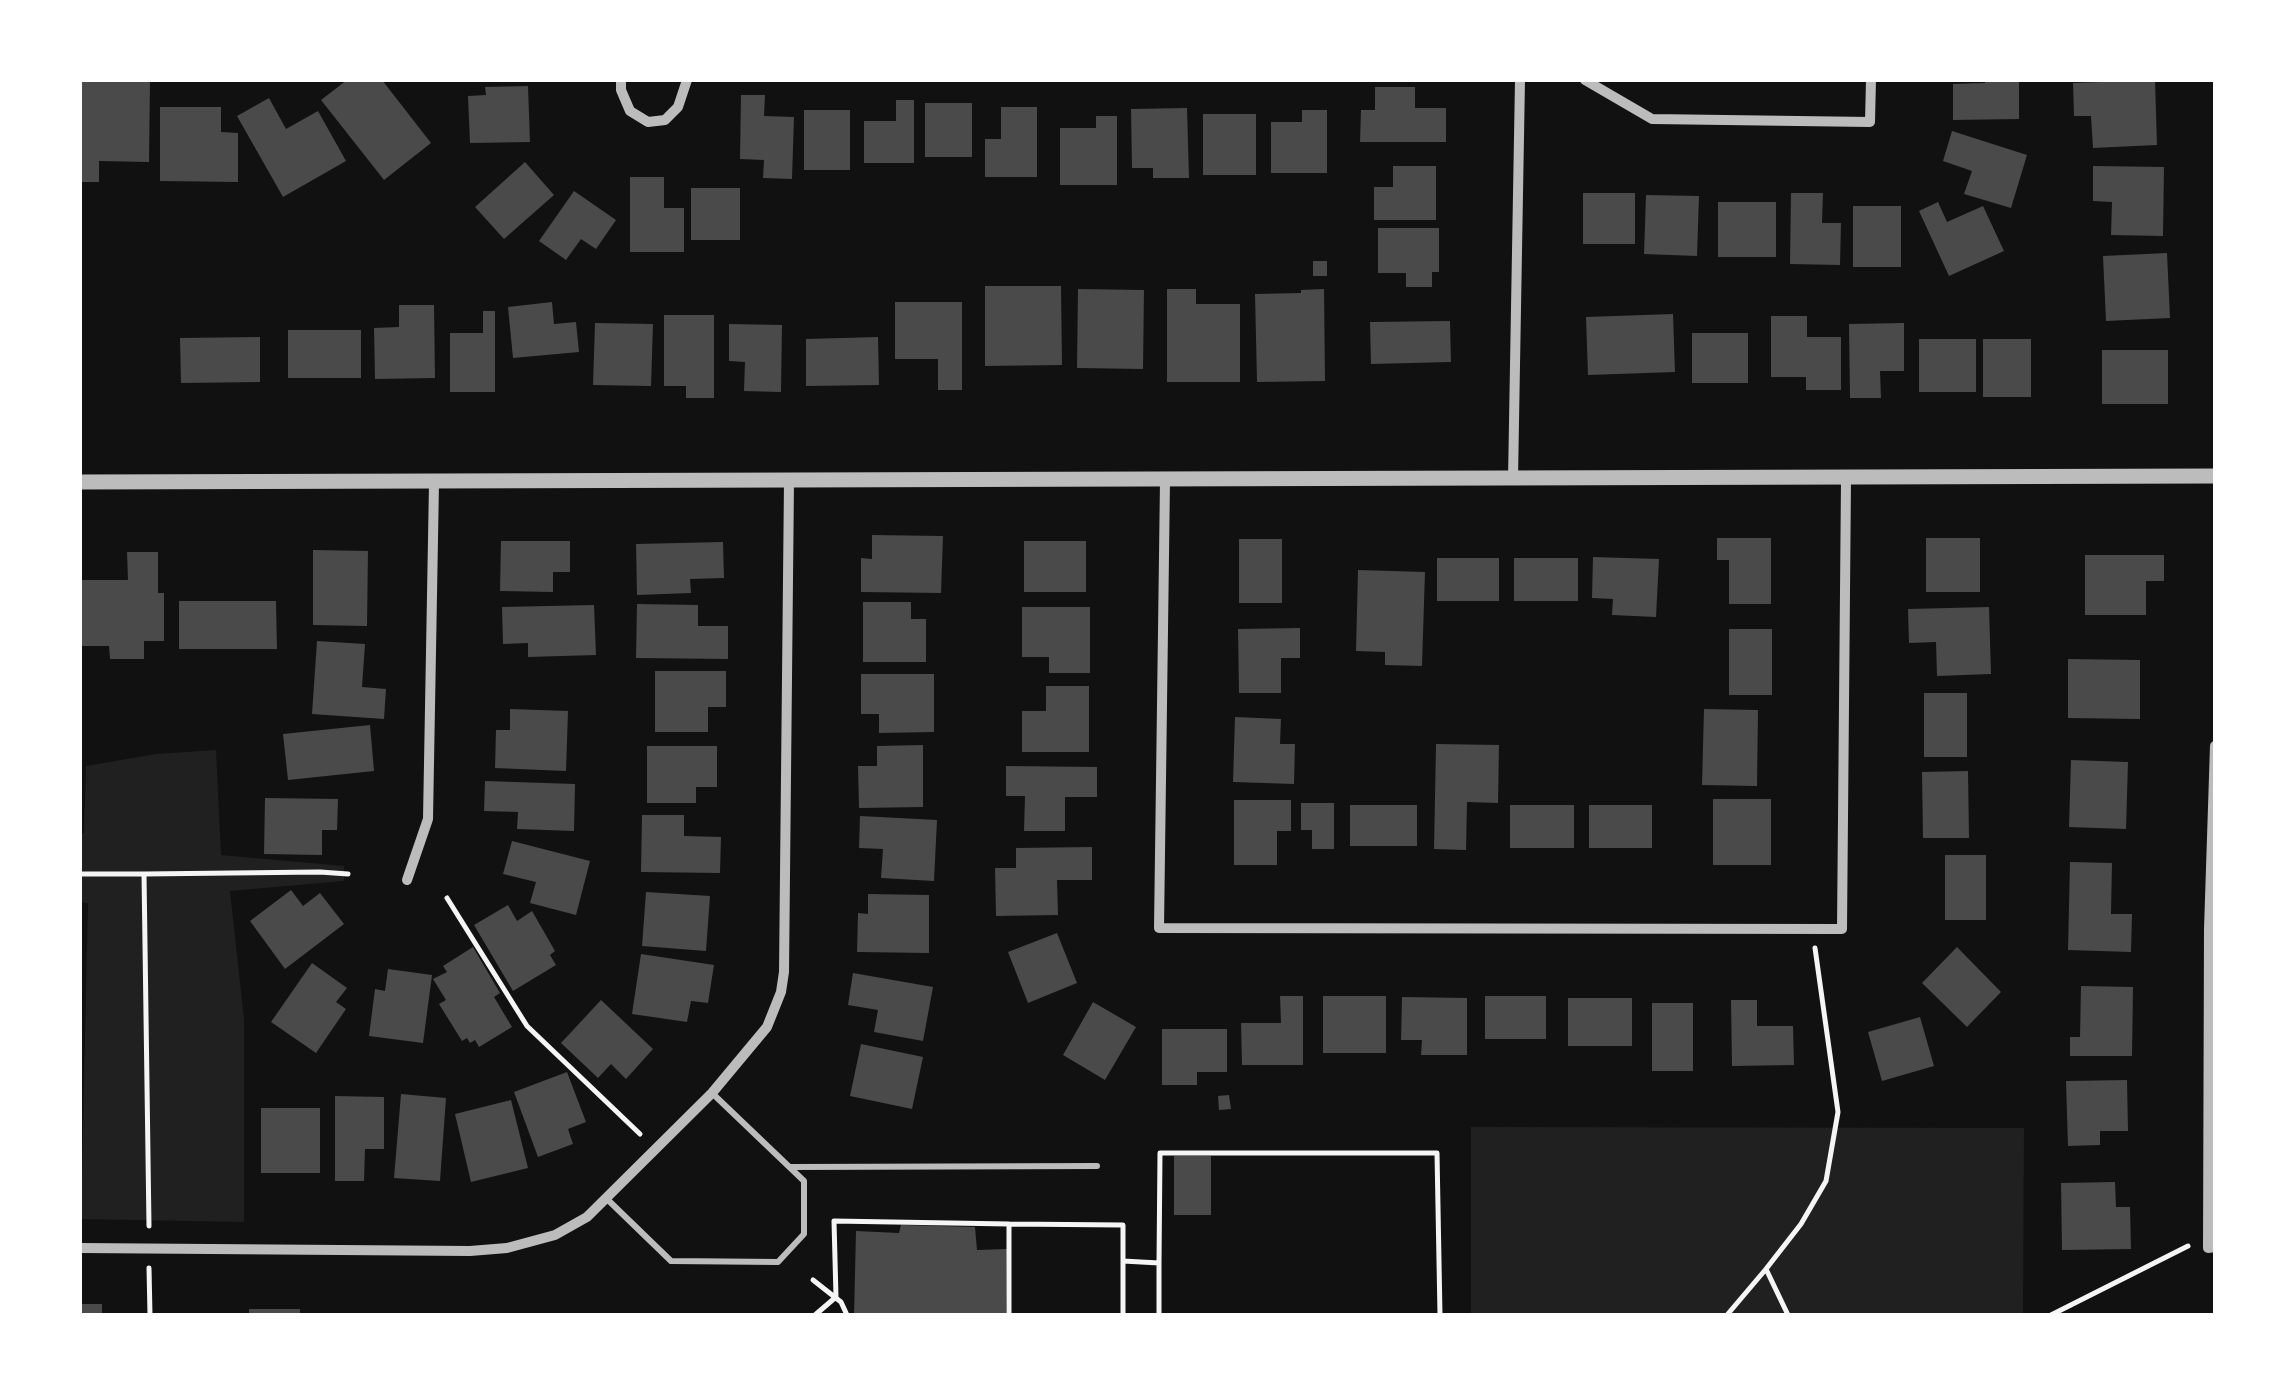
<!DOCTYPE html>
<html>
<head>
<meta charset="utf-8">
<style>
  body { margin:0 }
  #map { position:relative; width:2295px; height:1395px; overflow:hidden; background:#111; font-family:"Nunito Sans",sans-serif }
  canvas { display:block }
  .frame { position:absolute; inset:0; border:82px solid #fff; pointer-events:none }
</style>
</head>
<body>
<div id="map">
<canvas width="2295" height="1395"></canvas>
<div class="frame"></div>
</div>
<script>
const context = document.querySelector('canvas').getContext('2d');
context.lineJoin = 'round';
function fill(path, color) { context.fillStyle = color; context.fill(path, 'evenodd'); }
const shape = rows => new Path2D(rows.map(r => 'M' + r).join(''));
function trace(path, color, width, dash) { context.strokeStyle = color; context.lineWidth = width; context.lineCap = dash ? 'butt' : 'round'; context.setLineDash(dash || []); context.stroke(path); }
fill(shape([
  [216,750,221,855,344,866,344,881,230,891,244,1019,244,1222,81,1219,88,903,80,902,80,834,84,833,86,766,156,754],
  [1471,1127,2024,1128,2023,1315,1471,1315]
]), '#202020');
fill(shape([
  [80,80,150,80,149,162,99,161,99,182,80,182],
  [347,80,382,80,431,143,384,180,321,100],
  [1985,80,2019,80,2019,119,1953,120,1953,84,1985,83],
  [2155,80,2157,145,2093,148,2091,116,2074,116,2073,83],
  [528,86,530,142,470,143,468,96,486,95,485,87],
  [1375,87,1415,87,1415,108,1446,108,1446,142,1360,142,1361,110,1375,110],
  [741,95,765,95,764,116,794,117,792,179,763,178,764,160,740,159],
  [269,98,286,129,318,111,346,161,283,197,237,116],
  [896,100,914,100,914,163,864,163,864,121,896,121],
  [925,103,972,103,972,157,925,157],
  [160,107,221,107,221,132,238,133,238,182,160,181],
  [1001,107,1037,107,1037,177,985,177,985,139,1001,139],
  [1187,108,1189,178,1153,178,1153,168,1132,168,1131,109],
  [804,110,850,110,850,170,804,170],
  [1302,110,1327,110,1327,173,1271,173,1271,122,1302,122],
  [1203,114,1256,114,1256,175,1203,175],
  [1096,116,1117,116,1117,185,1060,185,1060,128,1096,128],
  [1952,131,2027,155,2011,208,1964,194,1972,171,1943,161],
  [525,162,554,195,504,239,475,207],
  [1393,166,1436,166,1436,220,1374,220,1374,187,1393,187],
  [2093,166,2164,167,2163,236,2111,235,2112,202,2093,201],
  [630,177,664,177,664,208,684,208,684,252,630,252],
  [691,188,740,188,740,240,691,240],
  [574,191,616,220,596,249,581,239,566,260,539,241],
  [1583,193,1635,193,1635,244,1583,244],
  [1791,193,1823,193,1822,223,1841,223,1840,265,1790,264],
  [1646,195,1699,196,1697,256,1644,254],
  [1718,202,1776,202,1776,257,1718,257],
  [1938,202,1947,222,1983,206,2004,251,1949,276,1919,211],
  [1853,206,1901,206,1901,267,1853,267],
  [1378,228,1439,228,1439,272,1432,272,1432,287,1406,287,1406,273,1378,273],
  [2167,253,2170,318,2106,321,2103,256],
  [1313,261,1327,261,1327,276,1313,276],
  [985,286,1061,286,1062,365,985,366],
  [1078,289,1144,290,1143,369,1077,368],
  [1167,289,1196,289,1196,304,1240,304,1240,382,1167,382],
  [1324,289,1325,381,1257,382,1255,294,1301,293,1301,290],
  [552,302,554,324,576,322,579,352,513,358,508,307],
  [895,302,962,302,962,390,938,390,938,359,895,359],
  [399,305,434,305,435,378,375,379,374,328,399,327],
  [483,311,495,311,495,392,450,392,450,333,483,333],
  [1673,314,1675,372,1588,375,1586,317],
  [664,315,714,315,714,398,686,398,686,386,664,386],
  [1771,316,1807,316,1807,337,1841,337,1841,390,1806,390,1806,377,1771,377],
  [1450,321,1451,362,1371,364,1370,322],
  [595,323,653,324,651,386,593,385],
  [1904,323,1904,371,1880,371,1881,398,1850,398,1849,324],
  [729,324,782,325,781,392,744,391,745,362,729,361],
  [288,330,361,330,361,378,288,378],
  [1692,333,1748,333,1748,383,1692,383],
  [260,337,260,382,181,383,180,338],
  [878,337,879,385,806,386,806,339],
  [1919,339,1976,339,1976,392,1919,392],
  [1983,339,2031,339,2031,397,1983,397],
  [2102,350,2168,350,2168,404,2102,404],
  [872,535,943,536,941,593,861,592,861,558,872,559],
  [1717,538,1771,538,1771,604,1729,604,1729,560,1717,560],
  [1926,538,1980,538,1980,592,1926,592],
  [1239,539,1282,539,1282,603,1239,603],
  [501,541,570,541,570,572,553,572,553,592,500,591],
  [1024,541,1086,541,1086,592,1024,592],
  [723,542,724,578,690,579,691,593,637,595,636,544],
  [313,550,368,551,367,626,313,625],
  [127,552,158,552,158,593,164,593,164,641,144,641,144,659,110,659,109,646,80,646,80,580,128,580],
  [2085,555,2164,555,2164,581,2146,581,2146,615,2085,615],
  [1593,557,1659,559,1656,617,1612,615,1613,599,1592,598],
  [1437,558,1499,558,1499,601,1437,601],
  [1514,558,1578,558,1578,601,1514,601],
  [1358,570,1425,572,1422,666,1385,665,1385,652,1356,651],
  [179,601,276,601,277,649,179,649],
  [863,602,911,602,911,619,926,619,926,662,863,662],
  [637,604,698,605,698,626,728,626,728,659,636,658],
  [594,605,596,655,528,657,528,643,503,644,502,607],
  [1022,607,1090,607,1090,673,1049,673,1049,657,1022,657],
  [1989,607,1991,674,1937,676,1936,642,1909,643,1908,609],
  [1300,628,1300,658,1281,658,1281,693,1239,693,1238,629],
  [1729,629,1772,629,1772,695,1729,695],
  [317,641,365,644,362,687,386,689,384,719,312,714],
  [2068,659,2140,660,2140,719,2068,718],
  [655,671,726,671,726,707,708,707,708,732,655,732],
  [861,674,934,674,934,732,879,733,879,714,861,714],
  [1046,686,1089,686,1089,752,1022,752,1022,711,1046,711],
  [1924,693,1967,693,1967,757,1924,757],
  [510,709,568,711,566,771,495,768,496,730,510,730],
  [1704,709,1758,710,1757,786,1702,785],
  [1235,717,1281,719,1280,744,1295,744,1294,784,1233,782],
  [370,725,374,771,288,780,283,734],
  [1436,744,1499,745,1498,803,1467,802,1466,850,1434,849],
  [923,745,923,807,859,808,858,766,877,766,877,746],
  [647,746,717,746,717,787,696,787,696,803,647,803],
  [2071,760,2128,762,2126,829,2069,827],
  [1006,766,1097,767,1097,797,1065,797,1065,831,1024,831,1025,796,1006,796],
  [1968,771,1969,838,1923,838,1922,772],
  [485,781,575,784,574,831,517,829,518,812,484,811],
  [265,798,338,799,337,830,322,830,322,855,264,854],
  [1713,799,1771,799,1771,865,1713,865],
  [1234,800,1291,800,1291,831,1277,831,1277,865,1234,865],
  [1301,803,1334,803,1334,849,1312,849,1312,830,1301,830],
  [1350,805,1417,805,1417,846,1350,846],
  [1510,805,1574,805,1574,848,1510,848],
  [1589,805,1652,805,1652,848,1589,848],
  [642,815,684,815,684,836,721,837,720,873,641,872],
  [860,816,937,820,934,881,881,878,883,849,859,848],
  [512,841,590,861,576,915,530,903,536,882,503,874],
  [1092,847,1092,880,1057,880,1058,915,996,916,995,868,1016,868,1016,848],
  [1945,855,1986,855,1986,920,1945,920],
  [2070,862,2112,863,2111,914,2132,914,2131,952,2068,950],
  [291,890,303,906,320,893,344,924,285,969,250,921],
  [646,892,710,896,706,951,642,946],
  [868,894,929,895,929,953,857,952,858,913,868,914],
  [508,905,517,921,532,911,555,951,550,955,556,965,513,991,474,925],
  [1057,933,1077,983,1028,1003,1008,952],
  [473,947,500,993,494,997,512,1027,479,1047,475,1040,470,1043,467,1038,462,1041,439,1004,446,1000,433,979,447,972,443,966],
  [1957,947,2001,992,1967,1027,1922,983],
  [641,954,714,965,708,1003,691,1001,687,1022,632,1014],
  [312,963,347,988,336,1002,346,1009,316,1053,271,1022],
  [388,969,432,975,423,1043,369,1036,375,989,385,991],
  [853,973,933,987,923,1041,874,1032,878,1010,848,1005],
  [2081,986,2133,987,2132,1056,2070,1056,2070,1037,2080,1037],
  [1280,996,1303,996,1303,1065,1242,1065,1241,1023,1281,1023],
  [1323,996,1386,996,1386,1053,1323,1053],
  [1485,996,1546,996,1546,1039,1485,1039],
  [1402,997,1467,998,1467,1055,1421,1055,1422,1040,1401,1040],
  [1568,998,1632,998,1632,1046,1568,1046],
  [601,1000,653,1049,626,1079,611,1064,598,1078,561,1043],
  [1731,1000,1757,1000,1757,1026,1793,1026,1794,1065,1732,1066],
  [1093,1002,1136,1027,1105,1080,1063,1055],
  [1652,1003,1693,1003,1693,1071,1652,1071],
  [1920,1017,1934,1066,1882,1081,1868,1032],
  [1162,1029,1227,1029,1227,1072,1197,1072,1197,1085,1162,1085],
  [861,1044,923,1057,912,1109,850,1096],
  [567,1072,586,1122,568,1129,573,1144,538,1157,514,1092],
  [2127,1080,2128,1131,2100,1131,2100,1145,2068,1146,2066,1081],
  [401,1094,446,1098,440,1181,394,1178],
  [1229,1095,1231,1109,1219,1110,1218,1096],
  [335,1096,384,1097,384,1149,365,1149,364,1181,335,1181],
  [511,1100,528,1168,471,1182,455,1114],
  [261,1108,320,1108,320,1173,261,1173],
  [1174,1156,1211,1156,1211,1215,1174,1215],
  [2115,1182,2116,1207,2130,1207,2131,1249,2062,1250,2061,1183],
  [901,1225,975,1227,977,1250,1007,1249,1006,1315,854,1315,856,1231,899,1233],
  [80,1304,102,1304,102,1315,80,1315],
  [249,1309,300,1309,300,1315,249,1315]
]), '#4a4a4a');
trace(shape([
  [80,874,144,874],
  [447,898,527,1026,640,1134],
  [1009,1224,1123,1225,1123,1315],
  [149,1226,144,874,320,872,348,874],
  [1123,1261,1159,1263,1160,1153,1437,1153,1440,1315],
  [149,1268,150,1315],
  [1766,1269,1801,1224,1826,1181,1838,1112,1815,948],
  [813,1280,841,1302,847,1315],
  [815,1315,836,1297,834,1221,1009,1224,1009,1315],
  [1159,1315,1159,1263],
  [1727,1315,1766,1269,1788,1315],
  [2051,1315,2188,1246]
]), '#f5f5f5', 5);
trace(shape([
  [791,1167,1097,1166],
  [608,1200,671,1261,778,1262,804,1234,804,1181,712,1093]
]), '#bcbcbc', 6);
trace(shape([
  [621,80,621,90,630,111,648,122,665,120,678,107,687,80],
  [1585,80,1652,119,1870,122,1871,80],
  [1513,479,1520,80],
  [1165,481,1159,928,1842,929,1846,479],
  [2215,746,2209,929,2208,1248,2215,1247],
  [407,880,428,819,434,483],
  [80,1248,470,1251,507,1248,555,1235,587,1217,712,1093,767,1027,781,992,784,972,789,481]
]), '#bcbcbc', 10);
trace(shape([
  [80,482,2215,476]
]), '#bcbcbc', 15);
</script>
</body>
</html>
